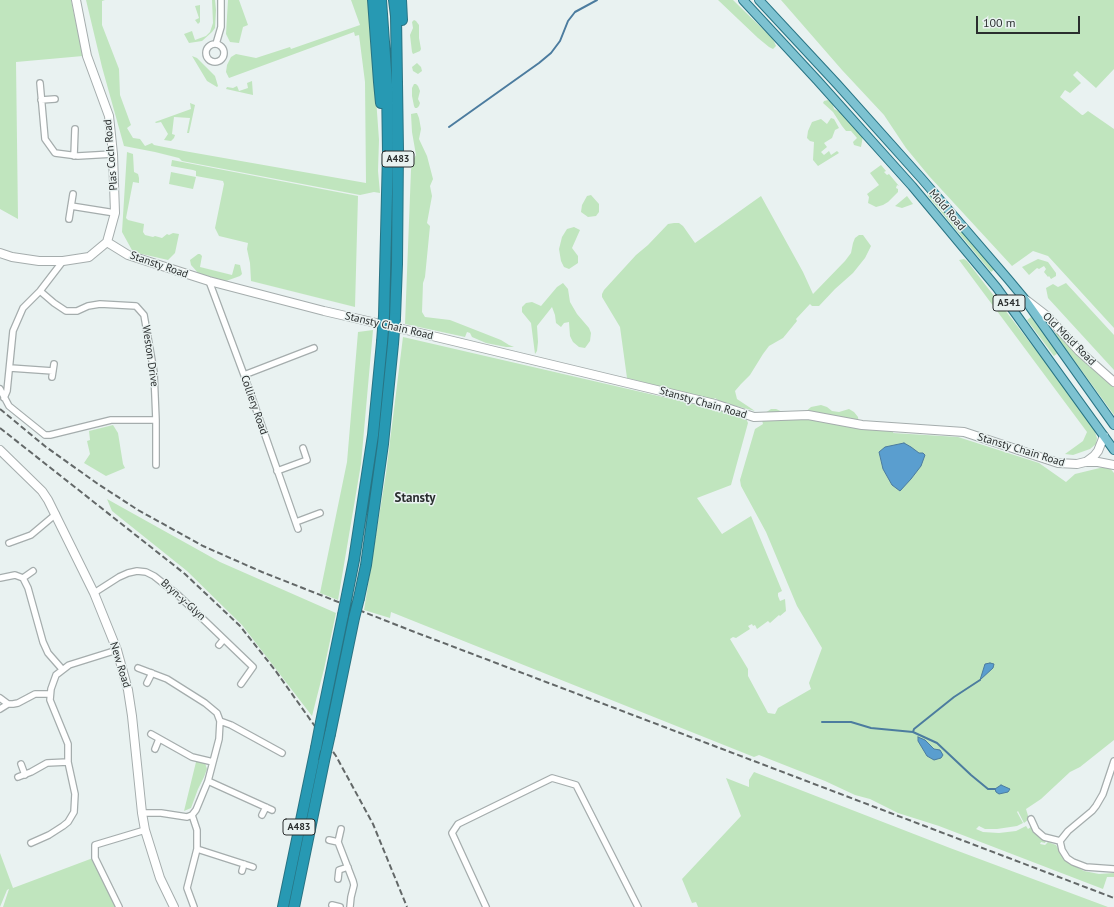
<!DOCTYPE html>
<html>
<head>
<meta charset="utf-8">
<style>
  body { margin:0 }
  #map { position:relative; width:1114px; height:907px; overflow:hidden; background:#e9f2f1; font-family:"PT Sans",sans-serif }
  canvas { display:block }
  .scale { position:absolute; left:976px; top:16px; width:104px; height:18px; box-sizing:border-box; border:2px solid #2a2e2e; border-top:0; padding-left:5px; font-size:12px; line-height:14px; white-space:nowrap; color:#2a2e2e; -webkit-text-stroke:3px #e9f2f1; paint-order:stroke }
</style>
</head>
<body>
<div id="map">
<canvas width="1114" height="907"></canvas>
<div class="scale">100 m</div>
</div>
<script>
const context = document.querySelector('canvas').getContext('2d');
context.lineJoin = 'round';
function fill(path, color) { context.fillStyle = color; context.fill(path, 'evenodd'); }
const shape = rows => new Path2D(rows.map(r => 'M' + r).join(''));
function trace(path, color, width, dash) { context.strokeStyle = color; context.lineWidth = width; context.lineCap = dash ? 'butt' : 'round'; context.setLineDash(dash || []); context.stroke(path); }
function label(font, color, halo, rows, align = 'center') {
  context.font = font + ' "PT Sans",sans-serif'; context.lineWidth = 3; context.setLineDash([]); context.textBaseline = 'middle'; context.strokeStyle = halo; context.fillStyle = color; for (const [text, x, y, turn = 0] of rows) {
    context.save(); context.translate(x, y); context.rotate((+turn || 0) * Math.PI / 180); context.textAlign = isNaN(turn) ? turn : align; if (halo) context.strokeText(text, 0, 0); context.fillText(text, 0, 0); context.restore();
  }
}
fill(shape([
  [0,0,71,0,83,56,16,62,18,219,0,209],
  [86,0,105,0,102,1,102,25,119,69,120,95,131,125,127,128,133,138,140,139,145,146,152,143,154,145,184,151,366,183,365,82,359,35,355,36,354,32,229,78,226,72,227,65,231,57,236,54,256,58,290,47,291,49,360,25,351,0,369,0,379,140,378,171,380,193,374,192,360,195,182,161,179,158,155,152,124,146,102,67],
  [212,0,215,0,216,10,215,28,212,32,202,41,189,43,184,34,192,31,195,40,206,36,210,32,213,23],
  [228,0,239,0,248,25,243,27,239,43,230,42,226,34],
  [718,0,733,0,773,39,776,46,773,49,769,47,758,38],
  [781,0,1114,0,1114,69,1096,88,1077,71,1073,75,1081,83,1070,93,1065,90,1060,97,1082,115,1083,115,1088,111,1114,129,1114,328,1048,256,1033,251,1012,266,929,176,906,148,884,115,842,70],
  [200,5,200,22,198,24,195,20,199,18,195,6],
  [414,20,416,21,419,25,419,38,421,49,420,51,413,54,412,52,410,35,413,28,412,22],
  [192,56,197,58,215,76,218,86,217,87,207,81],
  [417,63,421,67,422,71,418,74,413,71,412,67],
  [252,81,253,95,226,89,227,87,233,88,237,86,239,91,248,88,247,83],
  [414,84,416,84,418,86,420,91,418,99,420,103,419,106,417,108,415,108,414,106,412,96,412,88],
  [828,100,832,102,834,109,842,113,863,136,861,147,854,145,853,142,857,138,851,131,846,131,842,126,833,112,823,103,824,101],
  [190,103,195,105,189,133,187,133,190,118,174,117,172,134,175,135,174,138,171,141,164,140,168,134,161,122,156,123,155,122,191,109],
  [416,113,417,113,419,118,421,129,419,139,427,156,433,179,430,186,432,196,427,223,430,226,425,277,423,283,422,312,425,317,450,320,501,340,509,345,514,347,506,347,486,343,472,337,470,333,467,332,465,337,405,324,411,170,413,160,416,155,412,132,411,114],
  [831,118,834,119,839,128,835,130,832,138,824,143,827,147,821,152,824,155,829,151,831,155,837,151,839,153,818,166,813,160,814,142,810,141,807,138,808,131,812,122,821,119,827,124],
  [127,152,133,154,134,172,138,174,139,178,139,183,133,182,126,218,128,220,144,224,143,232,145,235,153,237,155,236,162,238,167,234,169,235,173,233,179,234,175,253,168,260,133,252,122,232],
  [172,160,358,196,355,307,251,281,250,263,247,249,248,243,219,236,215,228,224,184,223,181,196,176,196,171,193,170,171,166],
  [881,165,886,171,884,172,887,175,889,174,899,186,897,185,896,188,898,189,898,192,888,202,883,205,876,207,868,203,869,197,867,194,879,185,870,173],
  [171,172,196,177,193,189,169,184],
  [926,188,995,269,991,272,928,196],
  [591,195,599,204,599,212,596,216,588,217,581,212,582,205,587,196],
  [761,196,803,272,813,294,845,261,851,253,853,243,855,238,859,235,863,235,871,246,865,258,853,273,835,289,819,306,812,306,810,304,796,319,797,321,783,338,769,346,763,354,750,375,741,384,735,391,737,399,755,411,721,402,715,398,713,400,627,378,620,327,602,297,602,294,604,290,636,255,648,245,668,224,674,223,679,223,683,226,695,243],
  [907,196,913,204,902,208,895,206],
  [574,227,580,230,572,248,578,256,578,263,569,269,564,267,561,261,559,249,562,237,567,229],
  [198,254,200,254,202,256,200,267,232,275,235,264,240,265,242,274,240,276,226,281,200,275,191,265,190,260],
  [964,259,967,261,1042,358,1094,429,1097,438,1096,444,1090,449,1073,455,1065,454,1083,441,1087,432,959,260],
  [1038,259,1048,262,1056,273,1056,276,1051,279,1049,276,1048,277,1044,272,1046,269,1044,266,1039,269,1037,268,1029,275,1022,267],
  [563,283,568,289,570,302,577,314,589,328,591,333,590,341,585,348,579,347,573,342,570,336,569,322,564,323,561,327,556,323,555,315,552,307,537,326,538,342,537,351,535,354,531,323,522,312,522,307,526,303,532,302,541,306,557,287],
  [1066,283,1114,335,1114,370,1048,298,1046,288,1053,284,1058,287],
  [1031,317,1058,353,1054,356,1027,320],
  [373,330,361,464,338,600,320,593,347,462,358,332],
  [1057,331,1114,385,1114,415,1055,334],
  [403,337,745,416,748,423,731,485,697,498,722,534,751,516,782,591,778,593,778,596,780,601,785,599,786,611,780,616,779,615,770,623,768,621,757,629,755,625,753,626,752,624,748,626,750,629,736,638,733,637,730,639,748,669,748,676,768,713,775,714,778,708,811,689,809,683,822,648,797,606,766,532,741,486,740,480,755,429,763,424,762,420,765,413,771,409,776,409,785,413,791,411,804,413,811,407,821,405,827,407,832,411,839,412,849,409,854,412,858,417,859,426,894,430,893,433,958,437,1039,463,1066,482,1075,474,1108,466,1114,473,1114,740,1080,767,1070,772,1041,799,1026,809,1029,819,1024,823,1018,811,1017,812,1023,823,1017,826,997,829,985,829,979,826,976,829,983,832,999,833,1016,831,1026,826,1028,829,1031,827,1033,831,1043,840,1046,841,1045,843,1041,842,1040,844,1045,845,1048,842,1056,845,1064,859,1075,866,1084,871,1099,874,1114,873,1114,877,1107,877,1103,889,939,826,898,813,870,799,855,795,825,781,759,755,754,757,391,612,390,618,364,610,386,473],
  [113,425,118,433,123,464,125,468,106,476,84,463,90,454,87,441,90,440,89,431],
  [107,499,220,562,336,613,324,669,312,716,242,625,187,571,112,511],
  [196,762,203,762,205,763,207,769,204,777,198,789,191,808,184,811],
  [754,772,950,848,1108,907,698,907,696,902,692,903,682,879,741,816,726,778,749,787,749,780],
  [0,853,13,888,93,858,118,907,3,907,9,889,7,890,0,907]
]), '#c0e5be');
const water = shape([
  [904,443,911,447,919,453,923,453,925,455,921,466,911,479,900,491,892,485,883,469,879,452,885,447,904,443],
  [990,663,994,664,993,668,980,680,985,664,990,663],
  [918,737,925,740,934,749,940,750,943,755,941,758,934,760,927,756,918,741,918,737],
  [1001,785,1010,789,1008,792,999,794,996,792,995,789,1001,785]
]);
fill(water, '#5a9ecf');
trace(water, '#4c7c9f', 1);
trace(shape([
  [449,127,539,63,551,53,560,41,568,21,575,12,597,0],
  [822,722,851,722,871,728,913,732,937,743,971,775,988,789,995,789],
  [913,732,914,729,954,697,980,680]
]), '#4c7c9f', 2);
const street = shape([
  '206 53a9 9 0 1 1 18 0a9 9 0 1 1-18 0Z',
  [216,44,221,27,221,0],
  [40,83,45,139,55,153,78,156,113,154],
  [41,100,55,99],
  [74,156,75,129],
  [71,206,115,213],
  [69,219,73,194],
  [209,281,244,375,298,529],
  [40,291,54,303,66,311,77,311,88,306,100,304,136,306,144,315,154,372,156,420,156,465],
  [10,368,53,371],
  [244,375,314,348],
  [52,377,54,364],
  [0,389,9,406,45,435,50,435,111,420,156,420],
  [4,398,7,391,13,331,23,308,40,291,63,261],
  [277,471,307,460,303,448],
  [296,522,320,513],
  [9,543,31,535,56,514],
  [0,578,15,575,23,578,33,571],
  [23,578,28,588,43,642,48,653,62,669],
  [94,593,119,577,128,573,137,571,146,572,154,576,178,595,253,667,241,684],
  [219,645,224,639],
  [138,668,167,679,205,703,217,713,220,721,219,739,208,781,196,810,192,815],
  [147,683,152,673],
  [0,698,8,704,13,704,18,703,35,694,50,694],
  [0,709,8,704],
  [220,721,231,725,282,753],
  [151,734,192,757,213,762],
  [155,749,159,739],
  [1114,761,1103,794,1096,806,1092,811,1068,831,1060,841,1062,850,1067,858,1073,862,1086,867,1114,869],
  [21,764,25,775],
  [18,777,31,772,47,763,68,762],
  [208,781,272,810],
  [142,813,161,813,187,817,192,815,197,830,197,849,187,888,194,907],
  [262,815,266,807],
  [1031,819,1036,830,1044,837,1060,841],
  [329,840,338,842,353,881,354,885,351,897,350,907],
  [338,842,341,829],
  [31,843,49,835,63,826,68,822,74,812,75,794,68,762,68,744,50,700,51,689,56,675,69,665,117,650],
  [197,849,253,867],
  [242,871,244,864],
  [338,879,339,870,348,867],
  [332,905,340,907],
  [119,907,95,858,95,845,145,830],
  [486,907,452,833,458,824,552,778,576,785,638,907]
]);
const secondary = shape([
  [76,0,87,56,109,116,113,154,115,213,107,242],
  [107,242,128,255,209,281,324,311,424,334,715,404,754,417,808,415,862,425,964,432,1058,463,1077,464,1085,462,1098,462,1114,465],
  [0,253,12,257,39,261,63,261,89,257,107,242],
  [1026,300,1048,317,1079,351,1114,382],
  [0,450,42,491,48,500,94,593,117,650,128,690,132,716,142,813,145,830,160,878,174,907],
  [1086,462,1094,456,1098,451,1104,436]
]);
const primary = shape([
  [743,0,817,80,912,186,997,288,1114,450],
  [759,0,837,84,922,179,1008,279,1023,297,1114,425]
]);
const highway = shape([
  [373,0,379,82,381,103],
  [381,0,387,84,388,153,384,316],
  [394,0,396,16,398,150,397,264,395,318],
  [401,0,402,20],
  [347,595,354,560,373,435,382,342],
  [359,598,366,565,383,444,393,344],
  [321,722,343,615],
  [330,734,354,618],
  [283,907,316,748],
  [294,907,324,761]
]);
trace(street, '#a5adad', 8);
trace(secondary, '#a5adad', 10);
trace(primary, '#287484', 10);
trace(highway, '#287484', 12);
trace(street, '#fff', 5.5);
trace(secondary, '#fff', 8);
trace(primary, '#7dc2d1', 8);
trace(highway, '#2799b3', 10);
trace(shape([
  [0,409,46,447,98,484,138,510,203,546,262,572,412,631,1114,898],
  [0,428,185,574,240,626,275,670,336,756,373,824,407,907]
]), '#636868', 2, [6, 3]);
const highwayBridge = shape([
  [382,342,384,316],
  [393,344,395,318],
  [343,615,347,595],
  [354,618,359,598],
  [316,748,321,722],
  [324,761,330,734]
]);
trace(highwayBridge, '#287484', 12, []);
trace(highwayBridge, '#2799b3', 10);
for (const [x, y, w] of [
  [398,159,32],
  [1009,303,32],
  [299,827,32]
]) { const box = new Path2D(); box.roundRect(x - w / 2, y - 8, w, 16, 3); context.fillStyle = '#e9f2f1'; context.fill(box); trace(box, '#2a2e2e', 1); }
label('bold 10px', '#2a2e2e', null, [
  ["A483",398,159],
  ["A541",1009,303],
  ["A483",299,827]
]);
label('11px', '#2a2e2e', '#e9f2f1', [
  ["Plas Coch Road",111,155,-95],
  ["Mold Road",947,210,50],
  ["Stansty Road",159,265,19],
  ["Stansty Chain Road",389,326,13],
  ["Old Mold Road",1069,339,45],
  ["Weston Drive",150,356,82],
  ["Stansty Chain Road",703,403,16],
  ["Colliery Road",254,405,71],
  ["Stansty Chain Road",1021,450,17],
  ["Bryn-y-Glyn",183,600,42],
  ["New Road",120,665,73]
]);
label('bold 13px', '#2a2e2e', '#e9f2f1', [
  ["Stansty",415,498]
]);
</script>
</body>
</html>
